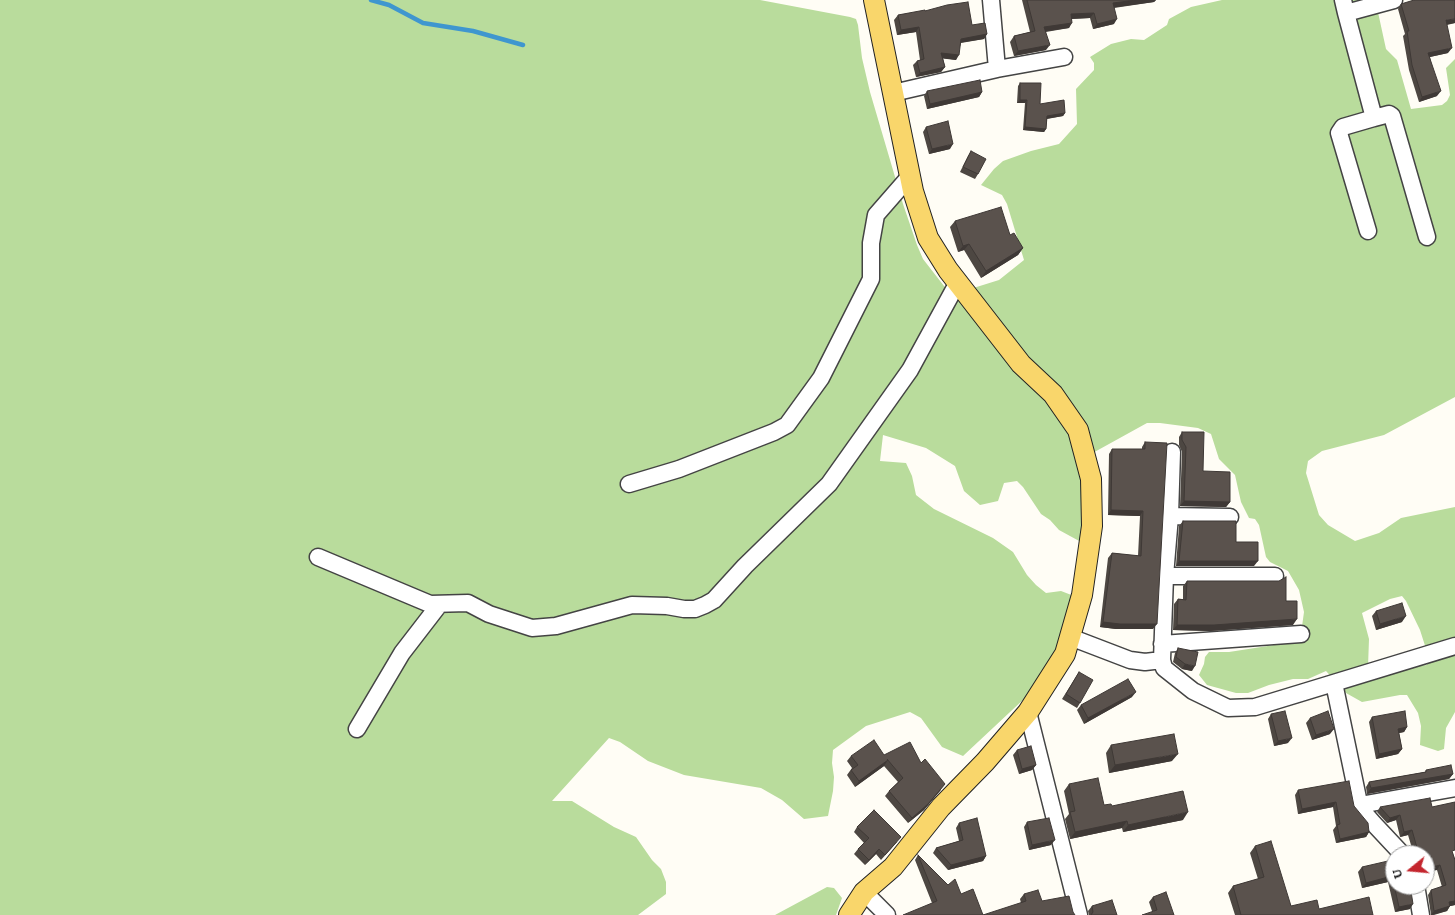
<!DOCTYPE html>
<html>
<head>
<meta charset="utf-8">
<style>
  body { margin:0 }
  #map { position:relative; width:1455px; height:915px; overflow:hidden; background:#fffdf5; font-family:"Crimson Pro",serif }
  canvas { display:block }
  .north { position:absolute; left:1385px; top:845px; width:50px; height:50px; box-sizing:border-box; background:#fff; border:1px solid #a0a0a0; border-radius:50%; rotate:253deg; font-size:14px; font-weight:700; line-height:20px; text-align:center; color:#111 }
  .north::after { content:''; display:block; margin:auto; width:18px; height:22px; background:#c4262e; clip-path:polygon(50% 0,100% 100%,50% 72%,0 100%) }
</style>
</head>
<body>
<div id="map">
<canvas width="1455" height="915"></canvas>
<div class="north">U</div>
</div>
<script>
const context = document.querySelector('canvas').getContext('2d');
context.lineJoin = 'round';
function fill(path, color) { context.fillStyle = color; context.fill(path, 'evenodd'); }
const shape = rows => new Path2D(rows.map(r => 'M' + r).join(''));
function trace(path, color, width, dash) { context.strokeStyle = color; context.lineWidth = width; context.lineCap = dash ? 'butt' : 'round'; context.setLineDash(dash || []); context.stroke(path); }
fill(shape([
  [0,0,760,0,850,17,856,19,858,25,862,58,870,92,903,204,917,245,923,259,951,295,999,280,1024,260,1007,204,1002,195,981,185,994,169,1003,161,1031,151,1059,144,1077,124,1076,89,1094,70,1094,63,1090,57,1111,44,1131,39,1144,40,1167,25,1169,19,1191,7,1222,0,1377,0,1376,3,1386,49,1397,60,1411,109,1442,105,1447,101,1450,95,1446,68,1455,59,1455,397,1384,435,1322,451,1308,461,1306,473,1319,515,1328,525,1355,541,1379,533,1401,518,1455,507,1455,712,1446,728,1444,749,1438,751,1420,745,1421,726,1418,713,1407,695,1400,695,1362,702,1346,693,1326,671,1308,679,1293,679,1269,685,1248,693,1236,693,1207,685,1199,675,1204,664,1205,657,1209,652,1229,652,1300,641,1304,612,1299,590,1288,571,1270,562,1266,557,1259,525,1255,519,1249,518,1241,502,1235,475,1219,459,1211,434,1198,428,1160,423,1147,423,1080,460,1085,506,1081,542,1059,530,1050,520,1041,514,1023,487,1017,481,1004,483,998,501,980,505,964,491,955,466,926,448,883,435,880,461,906,463,912,476,916,495,934,509,993,538,1013,552,1027,575,1036,585,1046,593,1061,591,1074,596,1063,640,1025,698,963,756,942,747,921,718,910,712,866,726,833,750,832,763,834,777,833,791,828,816,804,819,782,800,761,788,684,775,648,761,620,742,609,738,552,801,572,801,614,827,636,837,652,860,661,869,666,882,666,894,638,915,0,915],
  [1402,596,1406,601,1420,630,1428,655,1427,665,1405,667,1368,667,1369,639,1362,613,1390,599],
  [827,887,834,888,842,898,836,915,775,915]
]), '#b9dc9c');
trace(shape([
  [371,0,389,5,423,23,473,31,523,45]
]), '#3f96cf', 4.5);
const minor = shape([
  [991,0,997,69],
  [1343,0,1346,13,1394,0],
  [1346,13,1374,118,1343,127,1339,133,1368,231],
  [893,93,997,69,1064,57],
  [1374,118,1389,114,1392,116,1427,237],
  [629,484,679,469,774,432,787,425,821,378,871,279,871,243,876,215,910,176],
  [1170,516,1230,517],
  [318,557,430,604,468,603,489,614,532,628,556,626,632,605,667,606,684,609,695,609,705,605,714,600,745,566,829,484,910,370,958,282],
  [1165,576,1275,576],
  [1070,637,1130,660,1145,662,1162,660,1165,576,1170,516,1172,452],
  [1162,644,1301,634],
  [1162,660,1164,668,1193,691,1228,708,1255,707,1455,646],
  [1334,683,1360,808,1374,824,1403,855],
  [1028,712,1079,915],
  [357,729,402,653,439,605],
  [1360,805,1455,788],
  [1416,885,1421,915],
  [864,892,887,915]
]);
const major = shape([
  [849,915,864,892,893,867,941,807,985,762,1028,712,1065,654,1082,595,1092,526,1091,479,1078,430,1053,394,1021,364,948,270,928,238,913,191,874,0]
]);
trace(minor, '#444', 19);
trace(major, '#222', 22);
trace(minor, '#fff', 16);
trace(major, '#f9d66b', 20);
fill(shape([
  [1022,0,1156,0,1154,2,1114,8,1114,24,1093,29,1090,18,1072,19,1069,28,1046,32,1046,50,1014,56,1010,42,1014,36,1030,32],
  [1401,4,1455,23,1447,25,1448,53,1430,57,1437,96,1419,102,1409,70,1403,36,1405,34,1398,9],
  [925,11,972,25,987,34,984,39,961,43,956,60,943,58,945,67,941,72,916,77,913,65,917,61,920,60,916,32,897,35,894,20,898,15],
  [1020,83,1040,104,1065,113,1063,116,1047,119,1046,129,1044,132,1023,130,1025,103,1017,103,1018,86],
  [927,91,982,92,979,97,927,109,924,96],
  [926,127,950,149,929,154,923,132],
  [971,151,978,174,975,179,960,172,968,156],
  [955,221,1010,235,1023,248,1018,255,981,278,964,250,958,252,950,227],
  [1182,432,1203,471,1230,502,1226,507,1180,506,1182,452,1179,445,1179,437],
  [1145,442,1153,629,1116,629,1100,627,1108,558,1112,553,1138,556,1140,516,1108,515,1109,454,1112,449,1142,449,1142,447],
  [1183,521,1236,542,1254,566,1176,566,1179,526],
  [1187,581,1286,601,1293,625,1210,631,1173,630,1174,604,1178,599,1183,599,1183,586],
  [1376,611,1402,622,1376,630,1372,616],
  [1178,648,1192,671,1182,669,1173,662,1175,653],
  [1079,672,1080,703,1077,708,1062,699],
  [1132,697,1084,724,1077,710,1081,705],
  [1271,714,1288,743,1274,746,1268,719],
  [1372,717,1407,727,1404,732,1399,733,1402,749,1398,754,1376,759,1369,722],
  [1310,718,1330,734,1312,740,1306,723],
  [1111,745,1172,761,1109,773,1106,753],
  [1017,750,1036,765,1032,770,1019,774,1013,755],
  [884,755,921,763,941,790,924,810,908,823,885,796,889,791,898,782,884,766,855,787,847,775,852,768,847,761,851,756],
  [1426,770,1453,774,1449,779,1367,794,1366,787,1369,782,1425,772],
  [1069,784,1104,805,1183,820,1123,832,1122,828,1070,839,1065,819,1069,814,1064,791],
  [1298,790,1354,806,1369,832,1366,837,1336,843,1333,830,1336,826,1333,807,1298,814,1295,795],
  [1380,807,1432,807,1453,854,1455,860,1455,905,1450,906,1447,911,1434,915,1431,915,1428,895,1431,890,1442,887,1437,870,1425,855,1414,855,1408,835,1400,837,1396,820,1387,823,1377,812],
  [1027,822,1051,845,1029,850,1024,827],
  [959,823,986,856,983,861,948,870,933,853,936,848,959,841,956,828],
  [857,827,897,842,881,860,876,854,865,865,854,854,858,849,864,843,854,832],
  [1255,846,1291,906,1373,915,1235,915,1228,893,1233,886,1258,879,1250,853],
  [918,855,948,885,961,894,932,903,915,860],
  [1362,867,1392,876,1410,909,1395,912,1388,882,1362,888,1358,872],
  [1024,894,1042,901,1073,912,1021,903,1020,899],
  [1153,897,1174,915,1152,911,1149,902],
  [1092,906,1117,915,1089,915,1088,911]
]), '#4d4742');
fill(shape([
  [1136,0,1156,0,1154,2,1110,8,1113,3],
  [1094,13,1090,18,1068,19,1071,14],
  [1117,19,1114,24,1093,29,1097,24],
  [1455,19,1455,23,1443,25,1446,20],
  [1072,23,1069,28,1041,32,1044,27],
  [919,27,916,32,897,35,901,30],
  [987,34,984,39,958,43,961,39],
  [1050,45,1046,50,1014,56,1018,51],
  [1452,48,1448,53,1425,58,1428,53],
  [941,53,959,55,956,60,938,58],
  [945,67,941,72,916,77,920,73],
  [1441,91,1437,96,1419,102,1422,97],
  [982,92,979,97,927,109,930,104],
  [1020,100,1027,100,1025,103,1017,103],
  [1065,113,1063,116,1045,119,1047,116],
  [1025,127,1046,129,1044,132,1023,130],
  [953,144,950,149,929,154,932,149],
  [969,244,964,250,958,252,963,246],
  [1023,248,1018,255,981,278,986,271],
  [1184,501,1230,502,1226,507,1180,506],
  [1111,510,1143,511,1140,516,1108,515],
  [1179,561,1258,561,1254,566,1176,566],
  [1406,616,1402,622,1376,630,1380,624],
  [1297,619,1293,625,1210,631,1173,630,1177,625],
  [1103,622,1157,624,1153,629,1116,629,1100,627],
  [1185,664,1195,666,1192,671,1182,669],
  [1136,692,1132,697,1084,724,1088,718],
  [1407,727,1404,732,1394,734,1398,729],
  [1334,729,1330,734,1312,740,1316,735],
  [1292,738,1288,743,1274,746,1278,741],
  [1402,749,1398,754,1376,759,1379,754],
  [1178,754,1172,761,1109,773,1115,765],
  [888,760,884,766,855,787,859,781],
  [1036,765,1032,770,1019,774,1022,769],
  [1453,774,1449,779,1367,794,1371,788],
  [945,784,924,810,908,823,912,818],
  [1336,802,1333,807,1298,814,1302,809],
  [1188,812,1183,820,1123,832,1128,825],
  [1400,815,1396,820,1387,823,1390,818],
  [1127,821,1122,828,1070,839,1075,832],
  [1412,830,1408,835,1400,837,1404,832],
  [1369,832,1366,837,1336,843,1340,839],
  [1055,840,1051,845,1029,850,1032,845],
  [879,849,876,854,865,865,869,860],
  [986,856,983,861,948,870,951,865],
  [1440,865,1437,870,1425,873,1425,869],
  [1392,876,1388,882,1362,888,1366,883],
  [1455,901,1455,905,1446,907,1449,902],
  [1413,904,1410,909,1395,912,1399,907],
  [1450,906,1447,911,1431,915,1434,911]
]), '#3f3936');
const building = shape([
  [1027,0,1136,0,1113,3,1117,19,1097,24,1094,13,1071,14,1072,23,1044,27,1050,45,1018,51,1014,36,1035,31,1027,0],
  [1414,0,1455,0,1455,19,1446,20,1452,48,1428,53,1441,91,1422,97,1412,65,1407,31,1409,31,1401,4,1414,0],
  [968,2,972,25,985,23,987,34,961,39,959,55,941,53,945,67,920,73,917,61,924,59,919,27,901,30,898,15,925,10,925,11,947,5,968,2],
  [980,80,982,92,930,104,927,91,980,80],
  [1020,83,1041,83,1040,104,1064,100,1065,113,1047,116,1046,129,1025,127,1027,100,1020,100,1020,83],
  [948,121,953,144,932,149,926,127,948,121],
  [971,151,986,159,978,174,963,167,971,151],
  [1001,207,1010,235,1014,233,1023,248,986,271,969,244,963,246,955,221,1001,207],
  [1182,432,1204,432,1203,471,1230,472,1230,502,1184,501,1186,447,1182,440,1182,432],
  [1145,442,1167,443,1157,624,1120,624,1103,622,1112,553,1141,556,1143,511,1111,510,1112,449,1145,449,1145,442],
  [1183,521,1236,521,1236,542,1258,542,1258,561,1179,561,1183,521],
  [1286,577,1286,601,1297,601,1297,619,1214,625,1177,625,1178,599,1186,600,1187,581,1279,581,1286,577],
  [1402,603,1406,616,1380,624,1376,611,1402,603],
  [1178,648,1198,652,1195,666,1185,664,1176,657,1178,648],
  [1079,672,1093,680,1080,703,1066,694,1079,672],
  [1128,679,1136,692,1088,718,1081,705,1128,679],
  [1285,711,1292,738,1278,741,1271,714,1285,711],
  [1328,711,1334,729,1316,735,1310,718,1328,711],
  [1405,711,1407,727,1398,729,1402,749,1379,754,1372,717,1405,711],
  [1174,734,1178,754,1115,765,1111,745,1174,734],
  [874,740,884,755,910,742,921,763,925,759,945,784,928,804,912,818,889,791,903,778,887,759,888,760,859,781,851,770,858,765,851,756,874,740],
  [1031,746,1036,765,1022,769,1017,750,1031,746],
  [1451,765,1453,774,1371,788,1369,782,1426,772,1426,770,1451,765],
  [1098,778,1104,805,1111,804,1112,806,1183,791,1188,812,1128,825,1127,821,1075,832,1070,812,1075,811,1069,784,1098,778],
  [1349,781,1354,806,1368,823,1369,832,1340,839,1337,825,1340,824,1336,802,1302,809,1298,790,1349,781],
  [1430,798,1432,807,1455,802,1455,850,1452,851,1455,860,1455,901,1449,902,1450,906,1434,911,1431,890,1446,885,1440,865,1425,869,1425,855,1419,855,1412,830,1404,832,1400,815,1390,818,1380,807,1430,798],
  [874,810,901,837,885,855,879,849,869,860,858,849,869,838,857,827,874,810],
  [977,818,986,856,951,865,936,848,963,840,959,823,977,818],
  [1049,818,1055,840,1032,845,1027,822,1049,818],
  [1271,841,1291,906,1317,900,1319,909,1369,897,1373,915,1241,915,1233,886,1264,877,1255,846,1271,841],
  [918,855,948,885,955,879,961,894,973,889,983,915,903,915,937,901,918,855],
  [1388,861,1392,876,1366,883,1362,867,1388,861],
  [1392,876,1395,876,1395,885,1410,885,1413,904,1399,907,1392,876],
  [1038,890,1042,901,1069,896,1073,912,1075,915,983,915,1026,901,1024,894,1038,890],
  [1166,892,1174,915,1142,915,1157,910,1153,897,1166,892],
  [1112,900,1117,915,1091,915,1093,912,1092,906,1112,900]
]);
fill(building, '#5a524d');
trace(building, '#3f3936', 1);
</script>
</body>
</html>
